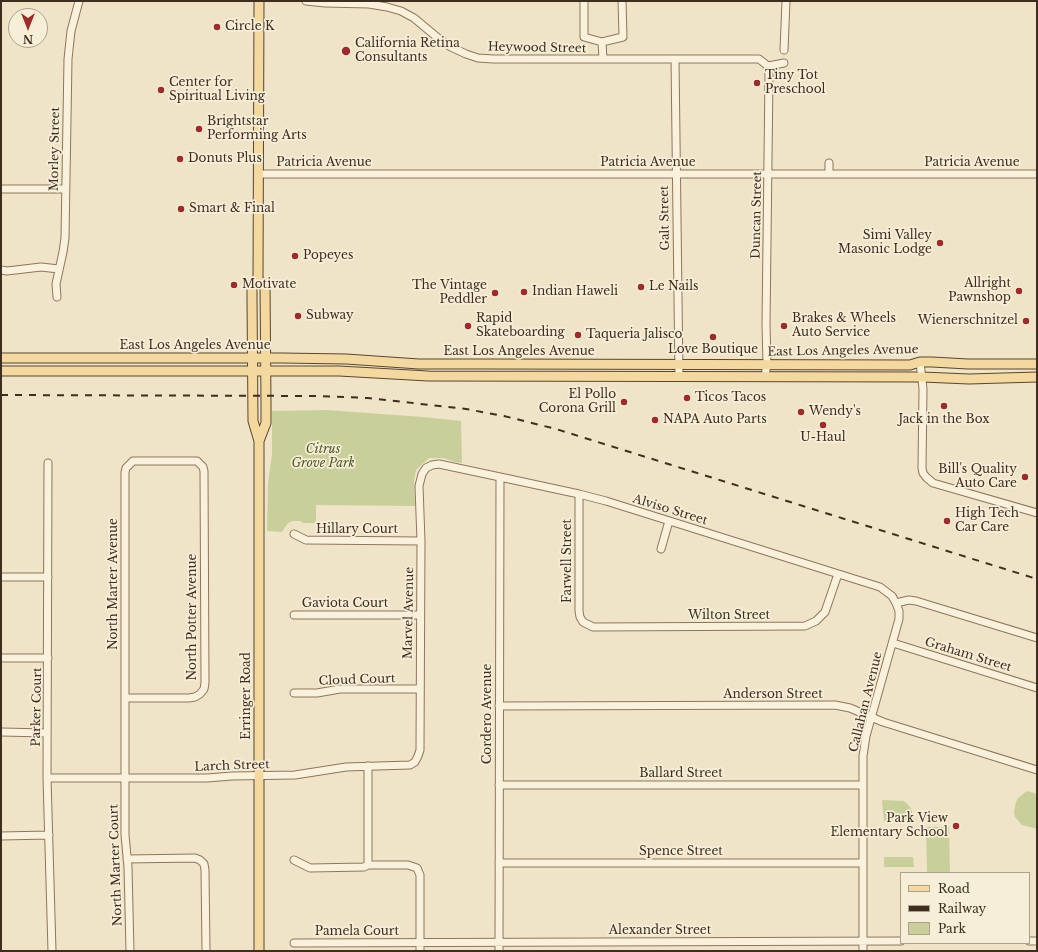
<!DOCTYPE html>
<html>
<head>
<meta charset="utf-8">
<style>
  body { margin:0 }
  #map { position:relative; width:1038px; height:952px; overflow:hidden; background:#f0e4c8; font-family:"Libre Baskerville",serif }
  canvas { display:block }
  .frame { position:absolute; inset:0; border:2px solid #3d2e20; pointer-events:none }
  .legend { position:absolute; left:900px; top:872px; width:130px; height:72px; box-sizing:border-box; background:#f7eed8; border:1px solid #ada18e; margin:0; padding:5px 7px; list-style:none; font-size:12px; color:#3d2e20 }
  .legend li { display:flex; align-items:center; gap:8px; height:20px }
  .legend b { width:20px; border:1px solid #ada18e }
  .north { position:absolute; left:8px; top:8px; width:40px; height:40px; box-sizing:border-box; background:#f7eed8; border:1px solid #ada18e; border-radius:50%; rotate:180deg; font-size:11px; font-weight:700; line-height:16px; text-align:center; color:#3d2e20 }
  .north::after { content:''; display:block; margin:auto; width:14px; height:18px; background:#9e2a2b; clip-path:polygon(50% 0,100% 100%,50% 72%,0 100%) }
</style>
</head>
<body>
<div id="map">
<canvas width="1038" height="952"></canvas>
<div class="frame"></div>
<ul class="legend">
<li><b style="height:5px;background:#f3d9a0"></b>Road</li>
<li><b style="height:5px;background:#3d2e20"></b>Railway</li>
<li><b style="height:11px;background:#c9cf9b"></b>Park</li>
</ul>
<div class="north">N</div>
</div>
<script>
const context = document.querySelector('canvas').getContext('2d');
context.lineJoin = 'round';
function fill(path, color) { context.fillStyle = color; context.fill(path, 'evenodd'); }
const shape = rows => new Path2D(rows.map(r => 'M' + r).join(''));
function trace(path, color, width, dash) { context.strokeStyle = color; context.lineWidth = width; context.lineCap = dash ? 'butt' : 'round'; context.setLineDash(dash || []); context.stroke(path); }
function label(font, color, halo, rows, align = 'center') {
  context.font = font + ' "Libre Baskerville",serif'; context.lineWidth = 3.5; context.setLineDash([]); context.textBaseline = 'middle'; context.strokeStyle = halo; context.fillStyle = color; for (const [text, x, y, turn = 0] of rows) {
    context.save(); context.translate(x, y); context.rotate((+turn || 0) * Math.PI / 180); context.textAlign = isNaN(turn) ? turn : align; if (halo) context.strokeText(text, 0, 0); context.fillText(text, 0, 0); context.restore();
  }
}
fill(shape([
  [327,410,423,417,461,421,462,463,455,462,443,458,429,458,416,470,414,482,415,506,316,505,316,523,303,523,300,521,293,521,288,523,282,532,267,531,268,483,272,454,272,411],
  [1027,791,1037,794,1037,829,1022,825,1015,817,1014,812,1016,802,1018,798],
  [882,800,904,801,911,808,914,821,884,821],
  [926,827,949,827,950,873,927,873],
  [913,857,914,867,884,867,884,857]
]), '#c9cf9b');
const minor = shape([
  [306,1,325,3,369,4,387,7,401,11,414,18,438,38,451,47,466,54,478,58,493,59,759,59,768,66,769,76,766,324,767,364,765,376],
  [584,1,584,37,602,42,623,37,622,1],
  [602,42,603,59],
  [784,50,786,1],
  [675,59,679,377],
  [768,66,784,63],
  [829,163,829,174],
  [259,174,1037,174],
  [1,189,65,189],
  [1,270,7,271,41,267,59,269],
  [57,297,56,284,63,252,65,238,68,59,71,31,79,1],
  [920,362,923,389,922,468,923,473,926,477,933,483,1037,513],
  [48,463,47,778,52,951],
  [579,494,579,611,580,617,583,622,593,627,805,626,816,621,825,612,838,574],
  [294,534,306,540,421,541],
  [661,549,669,521],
  [1,577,48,577],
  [896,603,909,600,916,601,1037,638],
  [294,615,420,615],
  [893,643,1037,688],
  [1,658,48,658],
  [294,693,317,693,340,689,420,689],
  [125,698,189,698,195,697,200,694,204,689,205,683,204,471,203,467,197,461,133,461,126,468,125,472,125,835,128,867,130,951],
  [499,706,835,705,850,708,883,722,1037,770],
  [1,732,47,733],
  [368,766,368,865],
  [47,778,207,778,232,776,295,775,346,767,410,765,415,762,418,756,420,750,421,541,419,486,422,474,426,468,432,465,439,464,500,477,579,494,606,501,880,587,892,596,896,603,899,611,899,619,866,736,863,756,863,951],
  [499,785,862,785],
  [1,836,49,835],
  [127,859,195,858,200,860,204,864,205,870,206,951],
  [294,860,310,868,364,867,368,865,408,865,417,868,420,875,420,951],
  [499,863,863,863],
  [1029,941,1037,941],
  [294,943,901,941],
  [499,951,500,477]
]);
const major = shape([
  [258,280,265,285,266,404,266,423,259,441],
  [1,358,282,358,346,359,419,364,491,364,910,365,920,362,932,362,968,364,1037,364],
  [1,371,339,371,428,376,922,377,969,379,1037,377],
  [259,951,259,441,253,421,252,298,252,286,258,280,259,1]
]);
trace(minor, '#8d765c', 9);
trace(major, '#5b4430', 11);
trace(minor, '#faf1dc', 7);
trace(major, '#f3d9a0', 9);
trace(shape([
  [1,395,318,396,368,398,466,409,504,416,556,429,1037,579]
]), '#3d2e20', 2, [7, 7]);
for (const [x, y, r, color] of [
  [217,27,4,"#9e2a2b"],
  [346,51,5,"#9e2a2b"],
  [757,83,4,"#9e2a2b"],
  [161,90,4,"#9e2a2b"],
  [199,129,4,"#9e2a2b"],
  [180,159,4,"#9e2a2b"],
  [181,209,4,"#9e2a2b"],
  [940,243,4,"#9e2a2b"],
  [295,256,4,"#9e2a2b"],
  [234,285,4,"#9e2a2b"],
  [641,287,4,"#9e2a2b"],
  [1019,291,4,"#9e2a2b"],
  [524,292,4,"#9e2a2b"],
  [495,293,4,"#9e2a2b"],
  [298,316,4,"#9e2a2b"],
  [1026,321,4,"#9e2a2b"],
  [468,326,4,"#9e2a2b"],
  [784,326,4,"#9e2a2b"],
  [578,335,4,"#9e2a2b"],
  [713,337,4,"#9e2a2b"],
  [687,398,4,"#9e2a2b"],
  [624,402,4,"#9e2a2b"],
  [944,406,4,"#9e2a2b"],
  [801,412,4,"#9e2a2b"],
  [655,420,4,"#9e2a2b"],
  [823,425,4,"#9e2a2b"],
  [1025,477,4,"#9e2a2b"],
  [947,521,4,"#9e2a2b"],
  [956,826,4,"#9e2a2b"]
]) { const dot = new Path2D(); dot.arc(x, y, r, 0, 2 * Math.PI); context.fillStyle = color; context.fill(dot); trace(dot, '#f7eed8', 1.5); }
label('12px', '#3d2e20', '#f7eed8', [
  ["Circle K",225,27],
  ["California Retina",355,44],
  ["Consultants",355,58],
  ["Tiny Tot",765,76],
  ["Preschool",765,90],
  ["Center for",169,83],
  ["Spiritual Living",169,97],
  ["Brightstar",207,122],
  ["Performing Arts",207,136],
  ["Donuts Plus",188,159],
  ["Smart & Final",189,209],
  ["Simi Valley",932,236,"right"],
  ["Masonic Lodge",932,250,"right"],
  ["Popeyes",303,256],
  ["Allright",1011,284,"right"],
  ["Pawnshop",1011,298,"right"],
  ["Motivate",242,285],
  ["The Vintage",487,286,"right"],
  ["Peddler",487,300,"right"],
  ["Le Nails",649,287],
  ["Indian Haweli",532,292],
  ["Subway",306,316],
  ["Rapid",476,319],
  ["Skateboarding",476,333],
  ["Brakes & Wheels",792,319],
  ["Auto Service",792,333],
  ["Wienerschnitzel",1018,321,"right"],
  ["Taqueria Jalisco",586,335],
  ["Love Boutique",713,350,"center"],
  ["El Pollo",616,395,"right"],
  ["Corona Grill",616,409,"right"],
  ["Ticos Tacos",695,398],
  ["Wendy's",809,412],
  ["NAPA Auto Parts",663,420],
  ["Jack in the Box",944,420,"center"],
  ["U-Haul",823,438,"center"],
  ["Bill's Quality",1017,470,"right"],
  ["Auto Care",1017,484,"right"],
  ["High Tech",955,514],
  ["Car Care",955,528],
  ["Park View",948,819,"right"],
  ["Elementary School",948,833,"right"]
], 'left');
label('12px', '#3d2e20', '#f7eed8', [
  ["Heywood Street",537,48,1],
  ["Morley Street",55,149,-89],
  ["Patricia Avenue",324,163],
  ["Patricia Avenue",648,163],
  ["Patricia Avenue",972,163],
  ["Duncan Street",757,215,-89],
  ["Galt Street",665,218,-91],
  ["East Los Angeles Avenue",195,346],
  ["East Los Angeles Avenue",843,351,-1],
  ["East Los Angeles Avenue",519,352],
  ["Alviso Street",670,510,17],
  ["Hillary Court",357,530],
  ["Farwell Street",568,561,-90],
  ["North Marter Avenue",114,584,-90],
  ["Gaviota Court",345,604],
  ["Marvel Avenue",409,613,-89],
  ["Wilton Street",729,616],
  ["North Potter Avenue",193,617,-90],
  ["Graham Street",968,655,17],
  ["Cloud Court",357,680,-2],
  ["Anderson Street",773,695],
  ["Erringer Road",247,696,-90],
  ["Callahan Avenue",866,702,-76],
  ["Parker Court",37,707,-89],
  ["Cordero Avenue",488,714,-90],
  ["Larch Street",232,766,-2],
  ["Ballard Street",681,774],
  ["Spence Street",681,852],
  ["North Marter Court",116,865,-92],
  ["Alexander Street",660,931],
  ["Pamela Court",357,932]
]);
label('italic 12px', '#4d5a26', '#f7eed8', [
  ["Citrus",323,450],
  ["Grove Park",323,464]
]);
</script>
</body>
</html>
